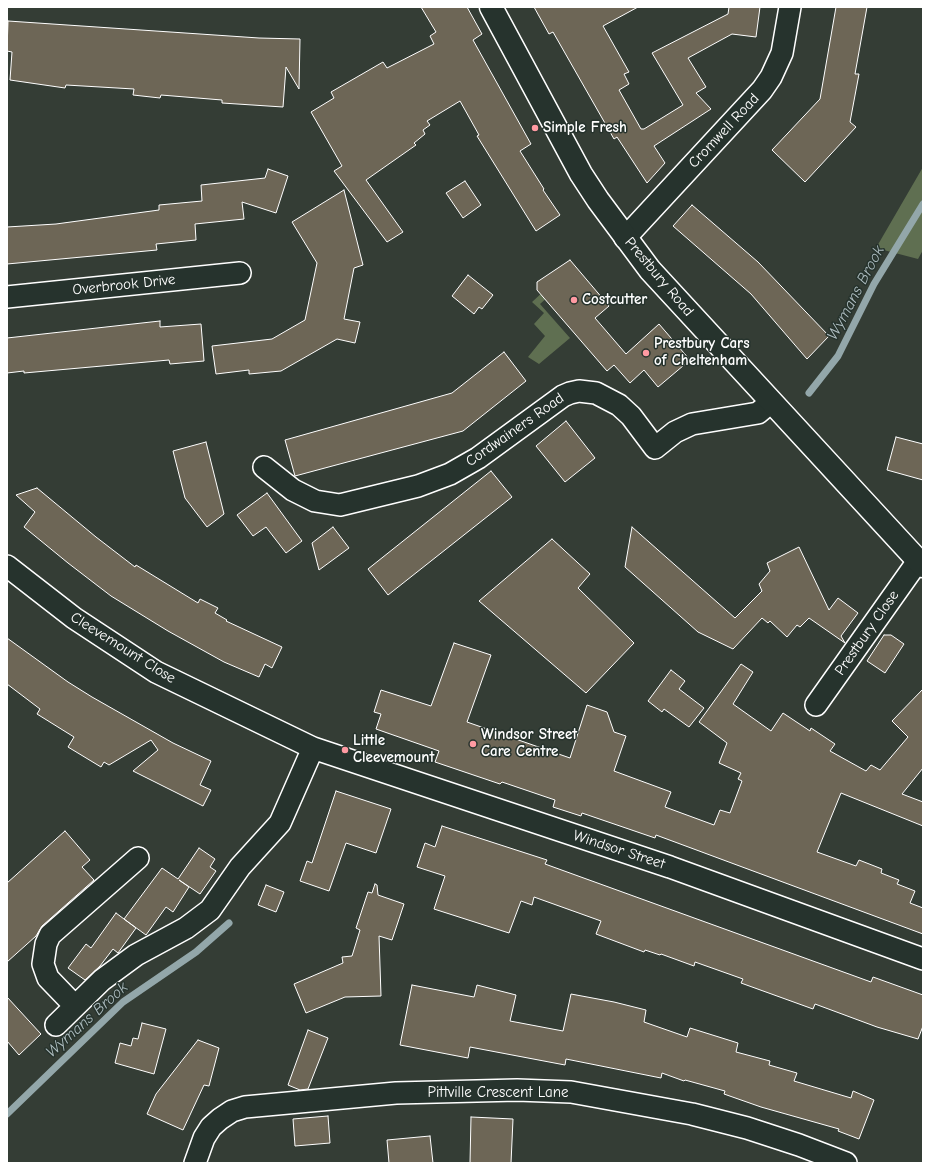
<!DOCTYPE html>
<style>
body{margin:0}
#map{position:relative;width:930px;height:1170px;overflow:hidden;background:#343d35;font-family:"Comic Neue",sans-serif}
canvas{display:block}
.frame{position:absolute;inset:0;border:8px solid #fff;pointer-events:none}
</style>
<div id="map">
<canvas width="930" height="1170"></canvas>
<div class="frame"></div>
</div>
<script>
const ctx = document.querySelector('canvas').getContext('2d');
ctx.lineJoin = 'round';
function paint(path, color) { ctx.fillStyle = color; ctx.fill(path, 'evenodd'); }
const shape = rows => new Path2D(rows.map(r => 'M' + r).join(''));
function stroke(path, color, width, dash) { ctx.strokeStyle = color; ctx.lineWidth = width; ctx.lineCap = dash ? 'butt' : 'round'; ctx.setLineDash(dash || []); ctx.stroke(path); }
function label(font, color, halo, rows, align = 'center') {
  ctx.font = font + ' "Comic Neue",sans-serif'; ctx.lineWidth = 3; ctx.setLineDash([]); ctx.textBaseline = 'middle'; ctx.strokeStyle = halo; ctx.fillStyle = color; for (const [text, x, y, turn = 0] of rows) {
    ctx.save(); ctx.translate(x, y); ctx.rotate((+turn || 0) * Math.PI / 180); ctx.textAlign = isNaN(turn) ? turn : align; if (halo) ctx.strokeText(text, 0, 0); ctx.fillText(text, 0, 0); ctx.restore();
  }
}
paint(shape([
 [923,167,923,250,918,259,876,248],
 [545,290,549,296,540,304,570,338,539,364,528,357,545,336,534,324,544,313,532,302]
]), '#5f6f51');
stroke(shape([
 [809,393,838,356,874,284,923,204],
 [7,1114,123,1002,196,952,229,923]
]), '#93a7aa', 7);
const building = shape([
 [421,7,467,7,482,34,473,40,531,144,520,151,544,189,543,190,560,215,536,231,477,136,479,135,460,101,427,121,430,125,423,130,425,134,414,143,416,145,366,180,403,232,387,242,334,171,342,166,311,112,334,98,331,92,383,62,387,68,434,44,430,36,436,32,421,7],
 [534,7,638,7,603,26,629,72,624,74,629,84,619,90,641,129,644,129,683,105,652,53,728,14,729,7,760,7,756,37,732,34,688,58,706,87,696,93,711,109,654,146,665,163,647,183,617,137,614,139,553,32,549,34,534,7],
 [836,7,867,7,855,74,859,74,850,122,856,127,805,182,772,150,820,99,836,7],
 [8,21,259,38,300,39,299,89,286,67,283,107,222,103,222,100,161,95,160,98,133,95,134,89,66,85,65,88,10,80,12,52,7,51,8,21],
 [268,169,288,176,276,213,242,202,244,219,195,224,196,240,156,244,157,250,7,264,7,227,56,224,159,210,159,205,202,201,201,185,265,178,268,169],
 [465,181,481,205,463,218,446,193,465,181],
 [344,190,363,265,354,268,344,319,360,322,355,343,337,339,281,371,249,374,249,370,216,374,212,346,272,339,305,320,317,263,292,222,344,190],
 [692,205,758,262,829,336,807,359,751,294,673,226,692,205],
 [570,260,609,306,595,318,626,354,659,324,690,360,658,387,644,370,630,383,614,365,607,371,537,290,537,282,570,260],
 [468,275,493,295,482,309,479,307,474,314,452,296,468,275],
 [160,321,160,327,201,324,204,361,170,364,169,360,24,373,24,371,7,373,7,338,160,321],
 [504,352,526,381,463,431,295,476,285,440,452,393,504,352],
 [566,421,595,458,565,482,536,446,566,421],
 [896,437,923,444,923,480,887,470,896,437],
 [206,442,224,514,207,527,185,498,173,451,206,442],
 [491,471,512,497,388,595,368,569,491,471],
 [37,488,96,537,135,567,136,565,198,603,200,599,218,608,215,613,227,620,226,621,282,647,272,668,265,664,259,677,224,662,168,631,111,596,68,563,24,527,35,512,16,495,37,488],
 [267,493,302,541,286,553,266,527,253,536,237,515,267,493],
 [333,527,349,548,319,570,312,543,333,527],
 [632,527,735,618,762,591,759,584,770,571,767,563,799,547,829,610,838,598,858,613,841,636,845,643,809,618,800,627,797,625,787,637,770,621,768,623,762,618,733,649,698,632,625,567,632,527],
 [552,539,590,574,578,588,634,643,586,693,479,601,552,539],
 [884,635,891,635,904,644,885,673,867,661,884,635],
 [7,638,68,682,92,697,173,743,211,761,200,785,211,790,203,806,133,771,158,750,151,740,109,765,104,762,101,767,68,747,74,737,37,714,40,709,7,684,7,638],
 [454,643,491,655,467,722,570,758,587,705,607,712,614,732,626,736,614,771,671,792,665,807,714,825,720,810,730,813,742,781,738,779,741,773,719,763,727,743,699,722,741,664,753,672,733,704,771,731,783,713,810,731,811,728,835,744,830,751,866,771,871,765,880,770,908,737,892,721,923,689,923,768,902,794,923,802,923,826,841,793,817,852,856,866,859,860,882,869,881,873,899,880,897,884,915,891,910,903,923,908,923,934,656,835,655,838,582,813,581,816,553,807,555,800,502,782,500,784,435,762,439,751,376,729,381,714,374,712,381,690,431,706,454,643],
 [671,670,685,681,679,689,704,708,689,727,664,709,662,712,648,701,671,670],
 [336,791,391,809,376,853,346,843,329,891,300,881,307,861,312,863,336,791],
 [442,826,547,860,545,864,871,982,873,977,923,995,923,1026,918,1039,877,1027,815,1004,813,1009,741,983,743,979,695,962,694,966,661,954,660,955,645,950,644,952,596,934,601,921,534,897,532,905,521,901,509,933,434,909,445,876,417,867,425,843,435,847,442,826],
 [65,831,90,860,82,867,94,880,42,926,36,936,7,962,7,883,65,831],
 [199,848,215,859,210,867,216,871,200,894,179,880,189,887,173,912,166,907,146,935,124,919,162,868,178,879,199,848],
 [375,884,377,885,378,895,404,904,392,940,379,936,381,996,345,997,306,1013,294,984,343,963,342,957,352,956,360,930,356,928,368,892,372,893,375,884],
 [266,885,284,892,276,912,258,905,266,885],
 [116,913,136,928,118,953,113,949,100,966,85,980,68,968,86,944,91,948,116,913],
 [412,985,474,997,477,985,516,995,510,1021,563,1031,571,994,614,1002,646,1010,644,1022,687,1037,690,1028,738,1043,736,1052,770,1061,769,1065,797,1073,794,1081,851,1098,853,1091,874,1100,859,1139,838,1131,839,1129,761,1107,724,1094,725,1091,685,1080,684,1081,662,1073,661,1078,566,1059,565,1065,470,1047,468,1058,400,1045,412,985],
 [7,997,41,1034,19,1055,7,1041,7,997],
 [142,1023,166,1029,154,1074,115,1063,120,1043,131,1046,133,1038,138,1039,142,1023],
 [308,1030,328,1038,308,1089,300,1090,288,1085,308,1030],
 [198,1040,219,1048,209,1086,204,1085,183,1130,147,1114,156,1094,198,1040],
 [328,1116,330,1143,295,1146,293,1119,328,1116],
 [471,1117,513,1119,511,1163,470,1163,471,1117],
 [430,1136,433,1163,389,1163,387,1140,430,1136]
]);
paint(building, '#6d6656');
stroke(building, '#fff', 1);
const minor = shape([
 [625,238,762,90,771,77,782,53,790,7],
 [7,297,240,273],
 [264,467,293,490,315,501,340,505,418,486,450,474,478,458,563,396,570,393,579,391,596,393,619,405,631,416,655,448,675,432,692,424,758,413,771,402],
 [7,566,74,618,156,672,313,748,670,867,923,959],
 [816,705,918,561],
 [75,1006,48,978,43,964,46,944,50,935,138,858],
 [56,1025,102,980,136,955,186,928,210,910,240,867,280,823,313,748],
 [195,1163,204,1138,211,1127,220,1119,232,1111,245,1107,396,1093,517,1090,571,1092,692,1114,747,1128,799,1145,846,1163]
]);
const secondary = shape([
 [491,7,581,174,598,200,650,270,923,566]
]);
stroke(minor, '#fff', 24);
stroke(secondary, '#fff', 25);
stroke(minor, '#26332d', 21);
stroke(secondary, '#26332d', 22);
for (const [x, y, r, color] of [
 [535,128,4,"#ff9aa2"],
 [574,300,4,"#ff9aa2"],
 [646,353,4,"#ff9aa2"],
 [473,744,4,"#ff9aa2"],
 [345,750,4,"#ff9aa2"]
]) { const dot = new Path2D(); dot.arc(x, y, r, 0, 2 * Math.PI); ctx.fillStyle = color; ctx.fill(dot); stroke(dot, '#26332d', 1.5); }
label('bold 15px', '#fff', '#26332d', [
 ["Simple Fresh",543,128],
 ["Costcutter",582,300],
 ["Prestbury Cars",654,344],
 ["of Cheltenham",654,361],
 ["Windsor Street",481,735],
 ["Care Centre",481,752],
 ["Little",353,741],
 ["Cleevemount",353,758]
], 'left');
label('15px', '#fff', '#26332d', [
 ["Cromwell Road",724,131,-47],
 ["Prestbury Road",659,277,50],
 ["Overbrook Drive",124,285,-6],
 ["Cordwainers Road",515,430,-35],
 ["Prestbury Close",867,633,-55],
 ["Cleevemount Close",123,648,32],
 ["Windsor Street",619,850,18],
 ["Pittville Crescent Lane",498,1093]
]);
label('italic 16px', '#aebdc0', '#26332d', [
 ["Wymans Brook",856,293,-62],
 ["Wymans Brook",87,1020,-42]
]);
</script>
